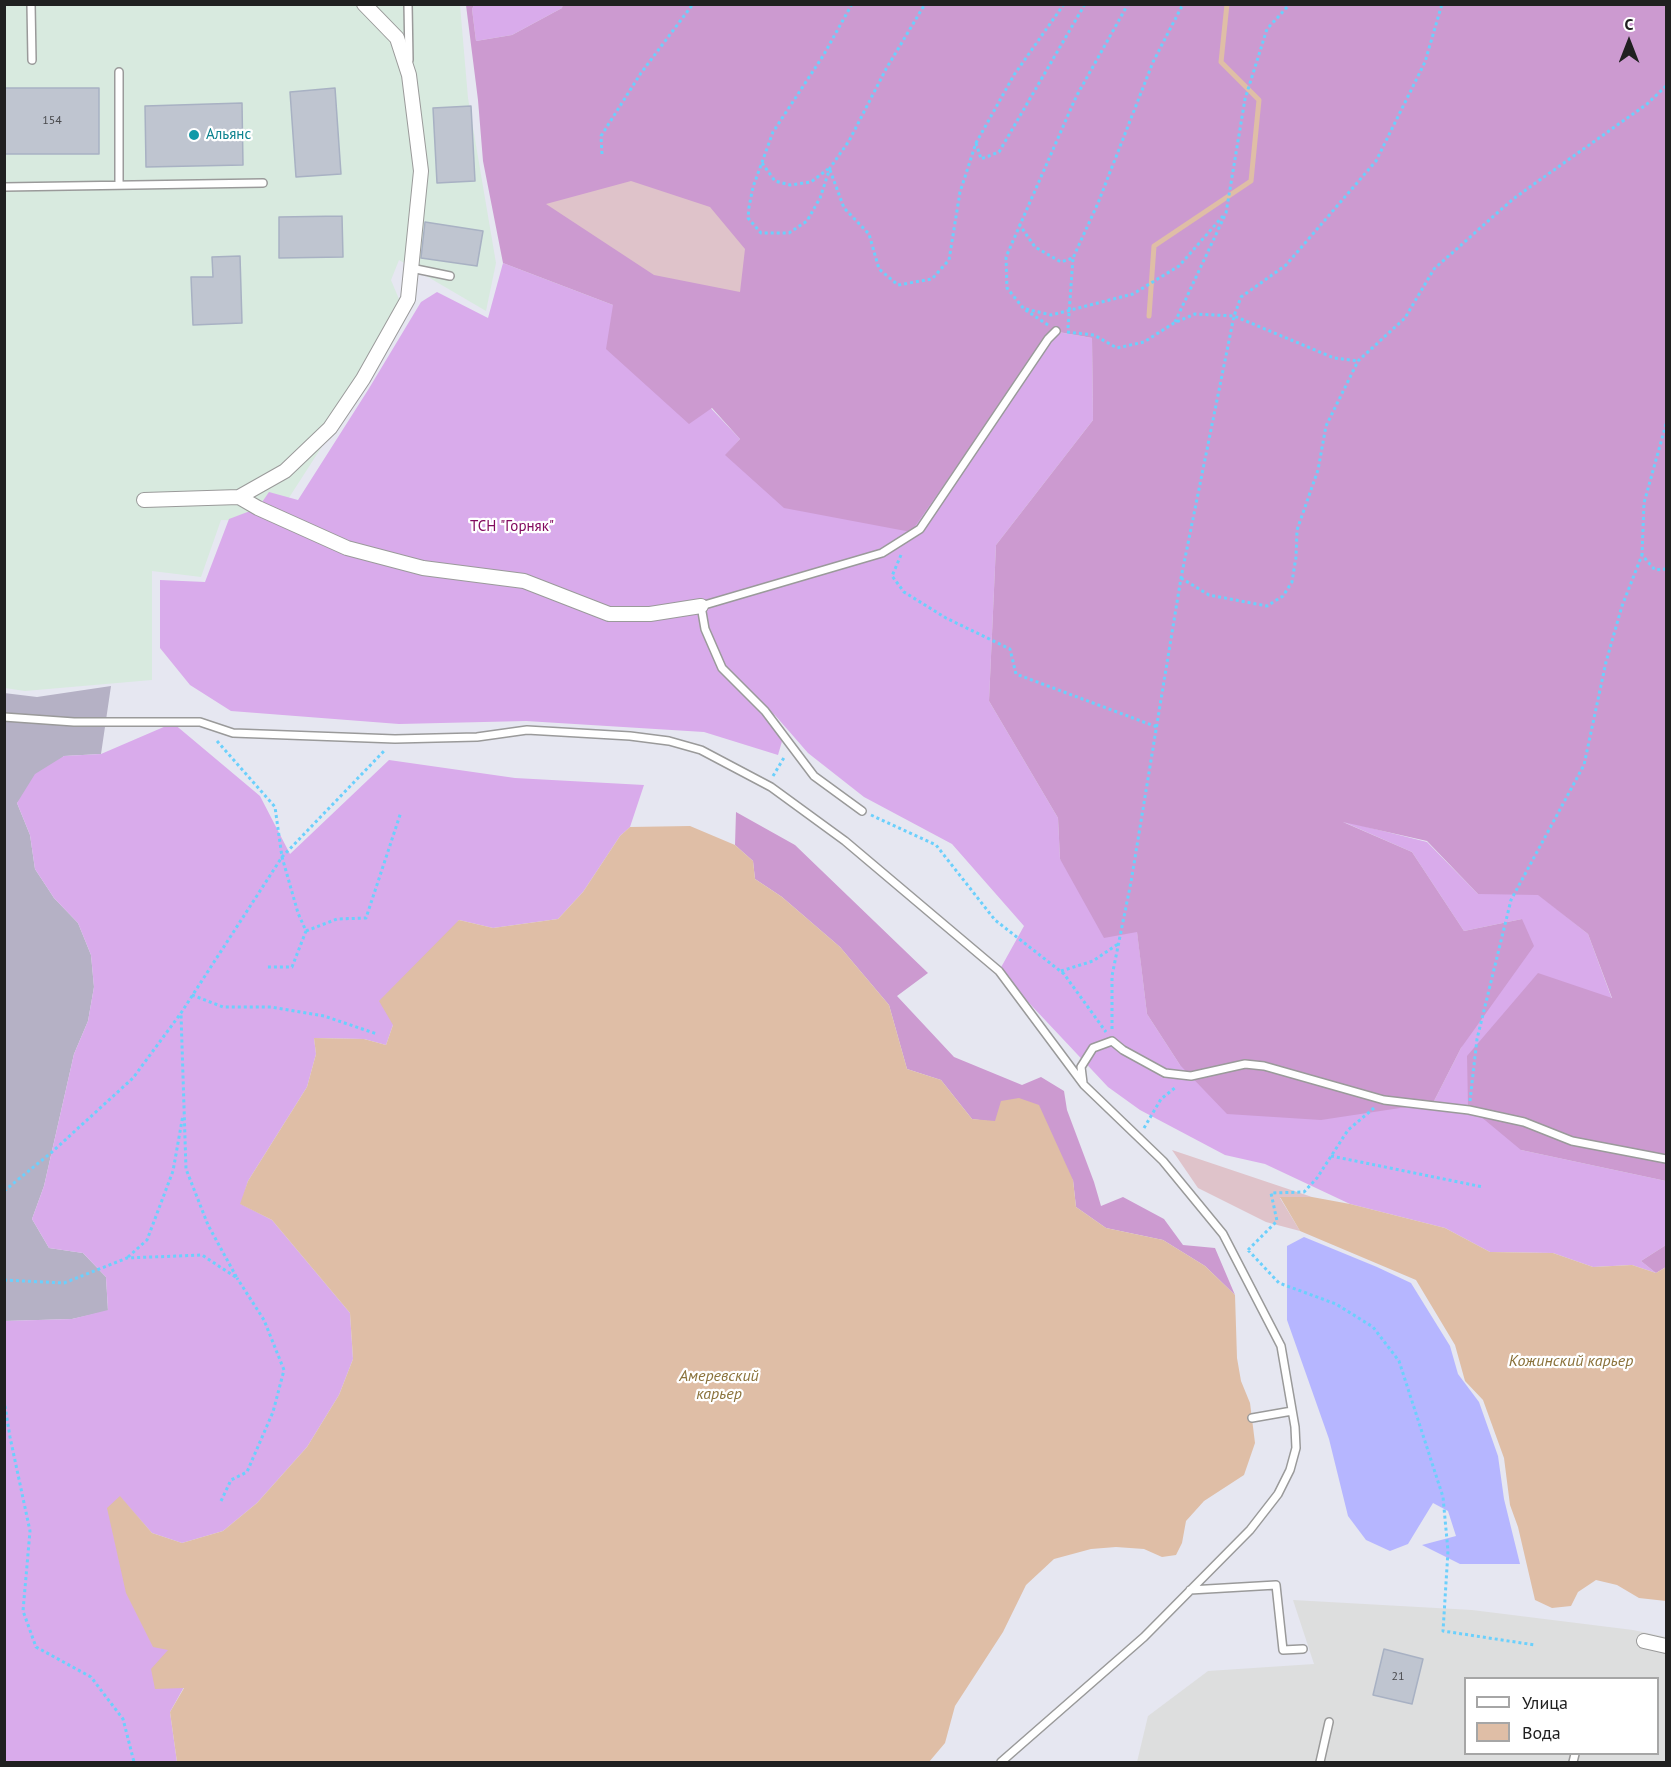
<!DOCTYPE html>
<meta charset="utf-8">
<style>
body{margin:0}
#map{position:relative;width:1671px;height:1767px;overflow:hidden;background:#e6e7f1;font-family:"PT Sans",sans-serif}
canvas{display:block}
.frame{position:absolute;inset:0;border:6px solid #202020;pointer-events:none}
.legend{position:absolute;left:1464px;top:1677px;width:195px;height:78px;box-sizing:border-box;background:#fff;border:2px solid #a6a6a6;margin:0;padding:8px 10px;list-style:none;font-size:18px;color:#202020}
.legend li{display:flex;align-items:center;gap:12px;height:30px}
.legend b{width:30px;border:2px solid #a6a6a6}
.north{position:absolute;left:1599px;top:12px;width:60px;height:60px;-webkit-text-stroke:4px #fff;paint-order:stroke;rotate:0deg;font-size:16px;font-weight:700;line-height:24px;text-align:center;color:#202020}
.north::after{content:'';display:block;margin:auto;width:21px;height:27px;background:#202020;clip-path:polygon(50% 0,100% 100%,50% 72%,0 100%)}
</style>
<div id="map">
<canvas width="1671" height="1767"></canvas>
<div class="frame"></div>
<ul class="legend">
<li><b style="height:8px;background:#fff"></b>Улица</li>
<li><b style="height:16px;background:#dfbea6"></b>Вода</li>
</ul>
<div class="north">С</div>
</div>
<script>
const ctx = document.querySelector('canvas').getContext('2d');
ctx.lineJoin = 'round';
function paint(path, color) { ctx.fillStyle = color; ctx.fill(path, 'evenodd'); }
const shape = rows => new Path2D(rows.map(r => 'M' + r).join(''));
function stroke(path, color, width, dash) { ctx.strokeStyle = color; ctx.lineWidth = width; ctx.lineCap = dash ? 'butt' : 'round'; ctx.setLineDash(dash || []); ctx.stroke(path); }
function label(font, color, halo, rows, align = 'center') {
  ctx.font = font + ' "PT Sans",sans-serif'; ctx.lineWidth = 4.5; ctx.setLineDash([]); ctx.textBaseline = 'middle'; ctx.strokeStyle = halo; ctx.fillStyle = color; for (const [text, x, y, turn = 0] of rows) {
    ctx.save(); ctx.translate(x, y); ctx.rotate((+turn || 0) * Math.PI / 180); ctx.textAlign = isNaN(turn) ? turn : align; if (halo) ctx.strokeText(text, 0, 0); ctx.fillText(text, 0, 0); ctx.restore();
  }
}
paint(shape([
 [1293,1600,1472,1610,1633,1630,1666,1637,1666,1762,1137,1762,1148,1716,1208,1671,1314,1664],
 [1466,1678,1658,1678,1658,1754,1466,1754]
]), '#dddede');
paint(shape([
 [5,5,460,5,468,98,496,263,486,311,399,260,391,280,406,316,274,521,221,520,201,577,152,571,152,680,25,691,5,688]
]), '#d8eadf');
paint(shape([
 [111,686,101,754,64,756,17,803,30,835,35,869,54,898,78,923,91,955,94,987,88,1021,74,1054,44,1186,32,1219,49,1248,83,1253,106,1277,108,1311,72,1319,5,1321,4,693,37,697]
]), '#b5b1c5');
paint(shape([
 [474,5,563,5,562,8,512,35,476,41,472,9],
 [503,263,613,305,740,439,726,455,1046,338,1053,331,1092,338,1093,420,996,545,989,701,1058,818,1060,859,1137,931,1147,1014,1180,1065,1433,1103,1461,1048,1522,919,1464,931,1412,852,1339,820,1427,842,1478,894,1538,894,1588,934,1612,999,1521,1150,1666,1181,1666,1245,1641,1261,1656,1273,1632,1265,1593,1267,1553,1253,1490,1252,1445,1228,1350,1204,1265,1164,1225,1155,1140,1110,1108,1087,999,971,1024,926,952,844,864,797,808,753,774,714,783,738,778,755,704,732,526,721,399,724,231,711,190,685,160,648,160,580,205,582,229,519,258,508,269,492,298,500,368,390,421,302,437,292,488,318],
 [173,723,260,796,290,854,389,760,515,778,644,785,630,827,620,836,583,892,558,919,493,928,459,920,393,1025,386,1045,364,1039,314,1038,316,1054,307,1087,248,1181,241,1204,272,1220,350,1313,353,1359,339,1395,307,1447,257,1503,223,1531,182,1543,152,1533,120,1497,108,1509,116,1545,169,1650,155,1688,184,1687,170,1712,177,1762,5,1762,4,1321,72,1319,108,1310,106,1277,83,1253,49,1248,32,1219,44,1186,74,1054,88,1021,94,987,91,955,78,923,54,898,35,869,30,835,17,803,35,774,64,756,101,754]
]), '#d9abeb');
paint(shape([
 [563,4,1666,5,1666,1181,1521,1150,1468,1106,1467,1056,1538,973,1612,998,1588,934,1538,895,1478,894,1427,841,1343,822,1412,852,1464,931,1522,919,1534,946,1461,1048,1433,1103,1321,1120,1227,1114,1180,1065,1147,1014,1137,932,1104,938,1060,859,1058,818,989,701,996,545,1093,420,1092,338,1053,331,1046,338,911,532,784,508,725,455,740,439,712,408,689,424,606,349,613,305,503,263,483,161,478,100,466,5,474,5,472,9,476,41,512,35,562,8],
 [736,812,795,845,928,973,897,996,954,1057,1022,1085,1041,1077,1064,1091,1067,1110,1094,1182,1101,1206,1123,1197,1164,1219,1183,1245,1215,1248,1235,1295,1205,1266,1163,1240,1106,1228,1076,1207,1073,1180,995,1122,972,1119,941,1080,907,1069,889,1005,840,947,782,897,755,879,753,861,735,845],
 [1666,1245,1666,1267,1656,1273,1641,1261]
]), '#cc9ad0');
paint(shape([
 [631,181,710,207,745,249,740,292,654,275,546,204],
 [1172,1150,1312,1197,1280,1198,1300,1231,1266,1222,1198,1188]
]), '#dfc3ca');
paint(shape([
 [1304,1237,1377,1267,1411,1283,1450,1346,1458,1374,1479,1402,1498,1456,1504,1499,1520,1564,1460,1564,1422,1545,1456,1536,1448,1511,1433,1503,1408,1544,1390,1551,1366,1540,1348,1516,1329,1439,1287,1320,1287,1246]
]), '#b6b6ff');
paint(shape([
 [690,826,735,845,753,861,755,879,782,897,840,947,889,1005,907,1069,941,1080,972,1119,995,1121,1001,1101,1019,1098,1039,1105,1073,1180,1076,1207,1106,1228,1163,1240,1205,1266,1235,1295,1237,1358,1241,1381,1250,1403,1255,1443,1244,1475,1204,1501,1186,1521,1182,1543,1176,1555,1162,1557,1144,1549,1116,1547,1091,1549,1054,1559,1026,1585,1003,1632,955,1706,945,1743,929,1762,177,1762,170,1712,184,1688,155,1689,151,1669,168,1650,153,1647,126,1593,107,1508,120,1496,152,1533,182,1543,223,1531,257,1503,307,1447,339,1395,353,1359,350,1313,272,1220,240,1204,248,1181,307,1087,316,1054,314,1038,364,1039,386,1045,393,1025,379,1001,459,920,493,928,558,919,583,892,620,836,630,827],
 [1280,1197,1312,1197,1350,1204,1445,1228,1490,1252,1553,1253,1593,1267,1632,1265,1656,1273,1666,1267,1666,1601,1639,1598,1617,1585,1596,1580,1578,1592,1571,1606,1552,1608,1535,1600,1518,1527,1510,1505,1504,1458,1483,1400,1465,1381,1455,1345,1416,1280,1300,1231]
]), '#dfbea6');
stroke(shape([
 [1149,316,1154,246,1251,181,1259,100,1221,62,1227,4]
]), '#dfbea6', 5);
const building = shape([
 [4,88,99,88,99,154,4,154,4,88],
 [335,88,341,174,296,177,290,92,335,88],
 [242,103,243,165,146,167,145,106,242,103],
 [471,106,475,181,437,183,433,108,471,106],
 [342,216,343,257,279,258,279,217,342,216],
 [425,222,483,231,477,266,421,258,425,222],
 [240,256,242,323,193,325,191,277,213,277,212,257,240,256],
 [1384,1649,1423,1659,1412,1704,1373,1695,1384,1649]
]);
paint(building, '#bfc5d0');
stroke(building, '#a8b1c3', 1.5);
const service = shape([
 [31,4,32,60],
 [408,4,409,60],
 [119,72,119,185],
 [4,187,263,183],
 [411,268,450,276],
 [4,717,74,722,200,722,233,733,395,739,477,737,527,730,630,736,669,741,701,750,771,787,845,841,999,971,1084,1085,1163,1161,1223,1234,1281,1346,1295,1427,1296,1448,1290,1470,1278,1494,1250,1530,1144,1637,1001,1762],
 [862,811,814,776,765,711,722,668,705,629,701,606,882,553,920,529,1048,339,1056,331],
 [1083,1083,1081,1067,1093,1048,1112,1041,1123,1050,1165,1073,1191,1076,1245,1064,1264,1066,1384,1100,1469,1110,1524,1122,1572,1141,1666,1159],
 [1252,1418,1292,1411],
 [1190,1590,1276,1585,1283,1650,1303,1649],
 [1320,1762,1329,1722],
 [1573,1762,1575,1754]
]);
const minor = shape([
 [239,497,258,508,347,548,423,568,524,581,609,614,650,614,701,606],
 [144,500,239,497,285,471,330,428,363,379,408,299,421,171,409,75,397,38,364,4],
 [1644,1641,1666,1646]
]);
stroke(service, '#9a9a9a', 10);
stroke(minor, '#9a9a9a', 16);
stroke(shape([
 [852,4,823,56,773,132,753,187,749,207,748,218,761,233,789,233,807,221,820,198,830,168,849,141,886,69,925,4],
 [976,143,981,159,999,152,1085,4],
 [602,154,601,136,641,73,693,4],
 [762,163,775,181,790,185,811,182,828,169],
 [830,170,844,208,869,234,879,269,898,285,932,279,949,260,960,192,976,143,1014,75,1064,4],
 [1019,224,1035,247,1061,262,1073,258,1098,203,1153,62,1183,4],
 [1026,309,1051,315,1133,294,1179,266,1223,216],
 [1175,322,1226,213,1245,99,1267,29,1290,4],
 [1048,325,1024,309,1007,288,1006,257,1076,97,1128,4],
 [1068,328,1073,258],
 [1067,332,1094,335,1117,348,1144,342,1174,323,1195,314,1234,316,1334,358,1358,361],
 [1666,424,1644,503,1642,555,1655,570,1666,569],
 [901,555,892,576,904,592,946,618,1010,649,1016,674,1157,727],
 [1181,578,1209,595,1267,606,1283,596,1292,582,1296,557,1297,530,1318,470,1326,426,1358,361,1405,318,1434,269,1513,199,1647,104,1666,86],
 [217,741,275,807,282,857,298,913,306,931,292,967,267,967],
 [773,776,785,756],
 [871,815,936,845,995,920,1064,974,1106,1032],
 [306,931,337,919,366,918,401,812],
 [1061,971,1093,961,1118,944],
 [192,995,223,1007,271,1007,324,1016,377,1034],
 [1112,1029,1112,976,1131,882,1181,578,1234,316,1241,297,1286,265,1376,161,1425,62,1442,4],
 [1470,1101,1477,1039,1511,900,1584,765,1606,662,1622,606,1642,555],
 [1144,1128,1161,1099,1176,1087],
 [1331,1156,1483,1187],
 [4,1191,52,1152,133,1078,181,1013,282,857,384,751],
 [1248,1250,1279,1283,1336,1304,1373,1327,1399,1361,1443,1497,1448,1551,1443,1631,1535,1645],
 [1248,1250,1277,1221,1271,1193,1304,1192,1317,1178,1348,1130,1374,1108],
 [128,1257,147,1240,173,1171,183,1115],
 [4,1280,64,1283,127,1258,202,1255,237,1278,208,1225,186,1169,181,1014],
 [4,1400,10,1437,30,1531,23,1611,36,1647,91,1677,123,1719,134,1762],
 [221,1501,231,1480,247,1472,273,1412,284,1370,264,1320,237,1278]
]), '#6bd0fc', 3, [3, 3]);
stroke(service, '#fff', 7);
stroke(minor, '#fff', 14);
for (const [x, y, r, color] of [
 [194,135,6,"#0f9aa8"]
]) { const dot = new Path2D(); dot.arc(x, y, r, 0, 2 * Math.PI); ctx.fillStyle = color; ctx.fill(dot); stroke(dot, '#fff', 2); }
label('12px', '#48494c', null, [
 ["154",52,121],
 ["21",1398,1677]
]);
label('15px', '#0d838f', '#fff', [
 ["Альянс",206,135]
], 'left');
label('15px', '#820a5f', '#fff', [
 ["ТСН \"Горняк\"",512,527]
]);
label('italic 16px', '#8a723b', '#fff', [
 ["Кожинский карьер",1571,1361],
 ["Амеревский",719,1376],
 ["карьер",719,1394]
]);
</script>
